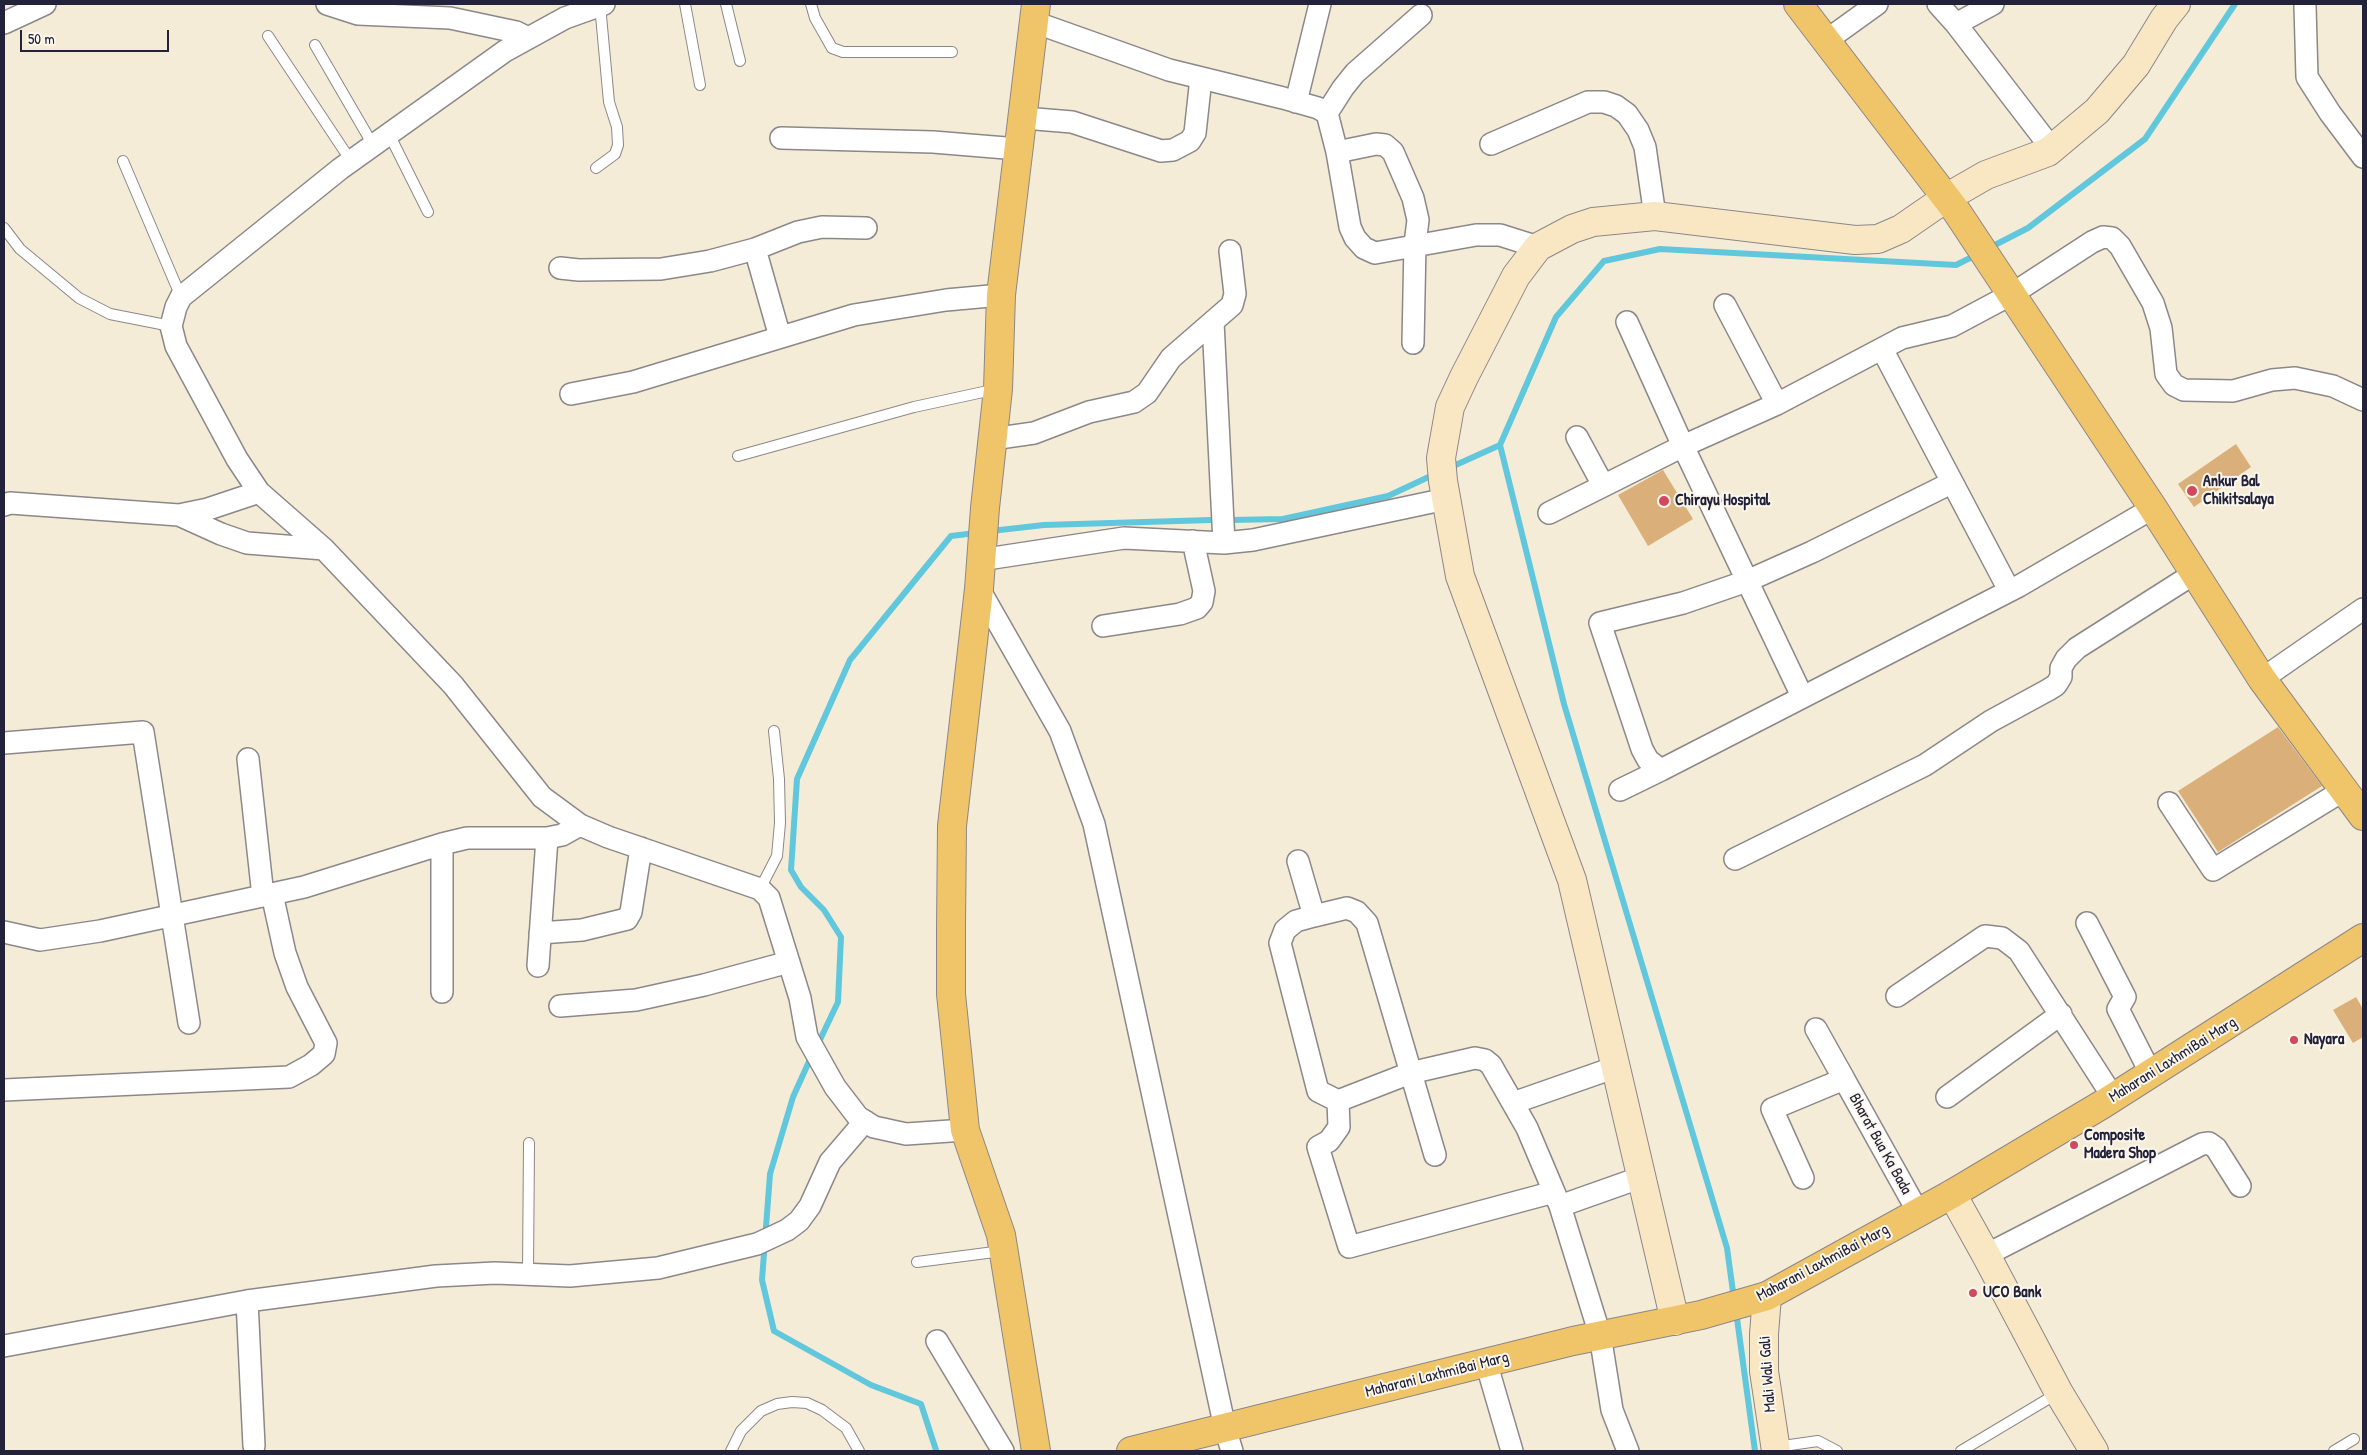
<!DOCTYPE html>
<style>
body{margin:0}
#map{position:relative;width:2367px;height:1455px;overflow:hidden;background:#f5ecd7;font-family:"Patrick Hand",sans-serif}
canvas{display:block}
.frame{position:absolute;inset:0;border:5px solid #22223b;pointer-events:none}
.scale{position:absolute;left:20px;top:30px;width:149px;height:22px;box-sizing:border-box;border:2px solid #22223b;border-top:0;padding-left:6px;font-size:15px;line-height:18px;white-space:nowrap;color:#22223b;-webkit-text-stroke:4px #fbf7ec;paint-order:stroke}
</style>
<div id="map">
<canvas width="2367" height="1455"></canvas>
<div class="frame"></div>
<div class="scale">50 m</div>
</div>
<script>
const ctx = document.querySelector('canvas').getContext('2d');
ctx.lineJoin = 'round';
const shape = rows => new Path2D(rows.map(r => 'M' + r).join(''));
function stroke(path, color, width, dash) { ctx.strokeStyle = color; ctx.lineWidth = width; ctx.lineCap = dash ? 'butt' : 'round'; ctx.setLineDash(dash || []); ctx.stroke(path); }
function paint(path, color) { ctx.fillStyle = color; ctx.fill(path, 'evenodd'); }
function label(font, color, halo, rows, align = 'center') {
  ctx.font = font + ' "Patrick Hand",sans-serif'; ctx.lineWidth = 4; ctx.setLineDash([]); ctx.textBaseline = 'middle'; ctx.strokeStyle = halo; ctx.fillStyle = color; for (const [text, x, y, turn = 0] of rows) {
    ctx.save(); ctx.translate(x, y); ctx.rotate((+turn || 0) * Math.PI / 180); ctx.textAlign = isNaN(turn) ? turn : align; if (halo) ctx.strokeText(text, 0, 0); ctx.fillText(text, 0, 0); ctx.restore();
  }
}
stroke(shape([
 [1989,248,2028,228,2145,139,2235,4],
 [1449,468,1500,445],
 [1231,520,1283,519,1388,496,1435,474],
 [991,531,1044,525,1211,520],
 [817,1046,838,1002,841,937,824,910,801,887,791,870,797,779,850,660,951,536,976,533],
 [812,1055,793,1097,770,1174,762,1280,774,1331,871,1385,921,1404,936,1450],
 [1734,1299,1727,1248,1564,704,1500,445,1556,317,1604,261,1660,249,1956,265,1978,254],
 [1736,1311,1755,1451]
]), '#60c7dc', 6);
paint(shape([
 [2236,444,2251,467,2194,507,2178,484],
 [1663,470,1693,519,1648,546,1618,495],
 [2278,727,2322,786,2218,852,2178,791],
 [2356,997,2363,1009,2363,1037,2353,1043,2333,1010]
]), '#dbaf7a');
const lane = shape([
 [685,4,700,85],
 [726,4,740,61],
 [811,4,815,18,832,48,843,52,952,52],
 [268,36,351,161],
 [315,45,373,145],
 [389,134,428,212],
 [123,161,181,297],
 [596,168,615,154,618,145,617,127,609,102,600,5],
 [4,228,20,249,79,298,110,314,171,326],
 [738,456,914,407,997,389],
 [760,889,777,856,780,823,779,779,774,731],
 [917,1262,1002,1251],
 [528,1273,529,1143],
 [1776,1447,1818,1441,1837,1451],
 [731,1451,741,1431,761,1411,777,1404,792,1402,807,1403,822,1410,846,1428,859,1451],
 [1961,1451,2058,1393],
 [2334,1451,2354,1439]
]);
const street = shape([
 [327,4,358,14,450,18,516,32,528,38],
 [604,4,565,18,505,51,340,169,181,297,176,307,171,326,176,346,237,459,259,492,324,549,453,685,542,797,580,825,608,837,760,889,769,898,800,998,807,1037,835,1087,858,1117,874,1127,906,1134,965,1130],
 [1938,4,1956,24,1993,4],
 [2305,6,2307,77,2330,113,2363,157],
 [1034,22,1169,70,1283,98,1318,108,1327,113,1337,152,1350,227,1355,238,1364,248,1375,253,1476,235,1500,235,1538,247],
 [4,23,45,4],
 [1956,24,2052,149],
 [1827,40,1877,4],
 [1296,102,1320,4],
 [1327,113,1343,88,1355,73,1421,15],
 [1024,118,1072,122,1161,151,1173,150,1190,141,1195,133,1201,78],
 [781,138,933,142,1018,149],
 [1491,144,1588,102,1604,102,1616,106,1627,114,1638,130,1645,147,1655,216],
 [1337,152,1376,144,1385,145,1393,152,1413,198,1418,220,1415,244,1413,343],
 [755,249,798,232,822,227,866,228],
 [560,268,579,270,661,269,710,261,755,249,780,337],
 [1725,305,1777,404],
 [1213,322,1224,543],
 [1627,322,1683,446,1777,404,1902,338,1952,326,2012,294,2092,242,2103,237,2112,238,2120,246,2153,303,2161,328,2166,374,2174,385,2184,390,2233,391,2272,380,2295,378,2333,386,2363,400],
 [1882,349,2009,590],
 [571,394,633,382,854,315,946,300,1001,295],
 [1577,437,1603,485],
 [992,439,1034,433,1089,412,1134,402,1147,393,1171,358,1232,305,1235,294,1230,251],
 [1951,483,1812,552,1747,581,1683,603,1600,623,1642,749,1648,760,1661,770,2019,586,2153,508],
 [4,505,10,503,179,515,208,509,259,492],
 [1549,513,1683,446,1802,696],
 [179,515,221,534,247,543,324,549],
 [980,560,1124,538,1224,543,1253,540,1446,499],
 [979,589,1060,731,1094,824,1225,1428,1232,1451],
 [1103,626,1180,614,1197,608,1202,602,1204,591,1193,541],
 [2262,679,2363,609],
 [4,743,143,732,189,1023],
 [248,759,263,896],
 [1620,790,1661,770],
 [2169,803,2213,870,2344,790],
 [442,844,442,992],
 [1735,859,1925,765,1991,721,2048,690,2056,685,2061,677,2061,668,2066,659,2077,648,2195,573],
 [1298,861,1314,916,1347,908,1357,912,1367,923,1435,1155],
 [1314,916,1296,921,1285,930,1280,943,1318,1091,1338,1101],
 [2087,923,2125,997,2118,1009,2151,1074],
 [4,932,40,940,100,931,304,887,442,844,467,838,547,838,562,835,580,825],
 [540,933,582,930,627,919,631,912,641,848],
 [538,966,547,838],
 [1897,996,1985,936,2002,938,2019,951,2113,1097],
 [560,1006,636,1000,704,985,789,962],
 [1816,1029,1844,1079],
 [4,1090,289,1077,311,1065,324,1054,326,1043,297,987,285,953,272,894],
 [1947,1097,2061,1014],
 [1513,1103,1616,1067],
 [1803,1178,1772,1109,1844,1079,1918,1212],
 [1554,1192,1349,1247,1318,1147,1329,1141,1339,1127,1338,1101,1410,1073,1475,1058,1485,1060,1491,1065,1527,1128,1560,1206,1600,1335,1612,1410,1628,1451],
 [1560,1206,1642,1177],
 [1986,1255,2202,1144,2209,1143,2216,1148,2240,1186],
 [247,1301,254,1446],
 [937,1341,1003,1451],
 [4,1346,247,1301,436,1276,495,1273,570,1276,658,1268,757,1244,787,1230,799,1221,810,1206,830,1162,865,1121],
 [1486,1362,1512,1451]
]);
const secondary = shape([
 [1952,1194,1986,1255,2059,1393,2094,1451],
 [1767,1296,1764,1334,1764,1371,1776,1451],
 [1675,1321,1572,880,1460,576,1443,481,1441,458,1450,407,1464,377,1516,276,1538,247,1572,229,1593,222,1655,216,1855,240,1878,239,1901,229,1946,198,1986,175,2048,152,2097,111,2136,65,2164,19,2176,4]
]);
const primary = shape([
 [1036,4,1001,295,998,389,985,508,979,589,952,826,951,927,951,994,965,1130,1001,1235,1036,1451],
 [1798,4,1957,212,2153,508,2262,679,2363,816],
 [1131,1451,1573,1341,1701,1315,1767,1296,1952,1194,2103,1104,2363,938]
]);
stroke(lane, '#8c8789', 12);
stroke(street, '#8c8789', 24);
stroke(secondary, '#8c8789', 30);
stroke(primary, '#8c8789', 30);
stroke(lane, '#fff', 10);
stroke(street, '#fff', 21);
stroke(secondary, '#f9e7c3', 28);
stroke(primary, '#f0c469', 28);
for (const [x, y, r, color] of [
 [2192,491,6,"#d1495b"],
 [1664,501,6,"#d1495b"],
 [2294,1040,5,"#d1495b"],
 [2074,1145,5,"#d1495b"],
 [1973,1293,5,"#d1495b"]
]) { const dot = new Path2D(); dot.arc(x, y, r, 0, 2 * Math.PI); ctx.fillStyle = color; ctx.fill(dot); stroke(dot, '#fbf7ec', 2); }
label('bold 16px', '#22223b', '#fbf7ec', [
 ["Ankur Bal",2203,482],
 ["Chikitsalaya",2203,500],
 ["Chirayu Hospital",1675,501],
 ["Nayara",2304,1040],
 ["Composite",2084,1136],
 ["Madera Shop",2084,1154],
 ["UCO Bank",1983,1293]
], 'left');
label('16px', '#22223b', '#fbf7ec', [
 ["Maharani LaxhmiBai Marg",2173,1060,-32],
 ["Bharat Bua Ka Bada",1880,1144,61],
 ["Maharani LaxhmiBai Marg",1823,1263,-28],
 ["Mali Wali Gali",1768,1374,-94],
 ["Maharani LaxhmiBai Marg",1437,1375,-14]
]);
</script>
